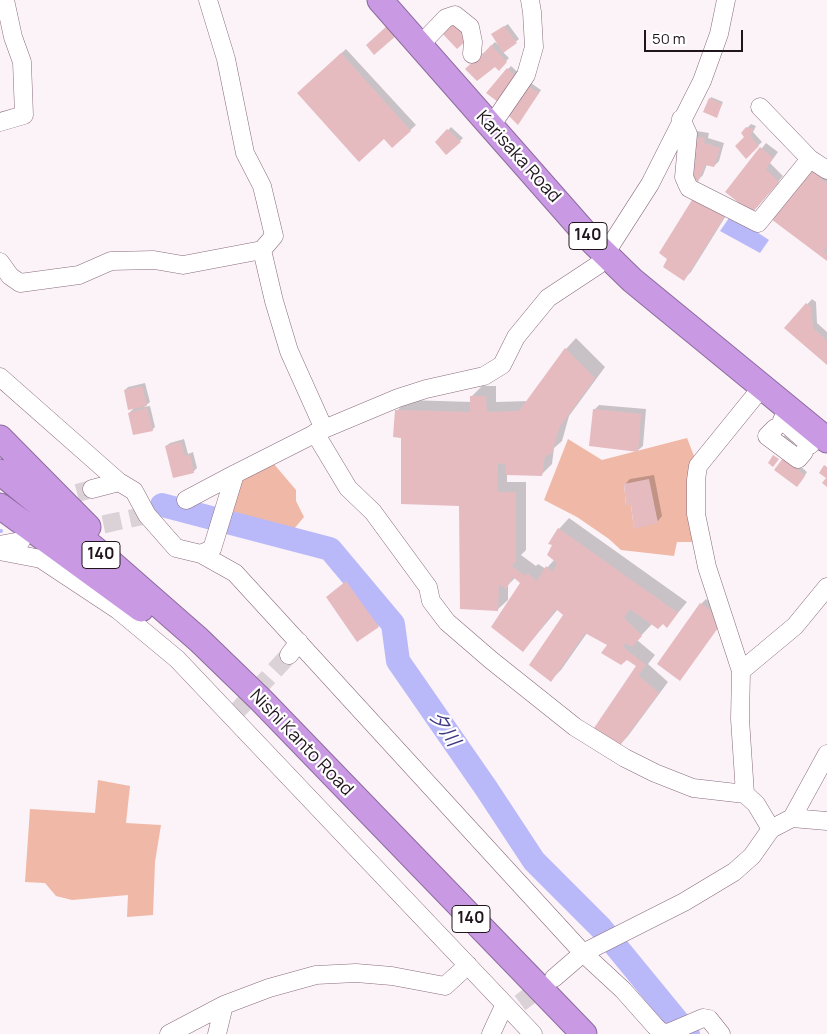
<!DOCTYPE html>
<meta charset="utf-8">
<style>
body{margin:0}
#map{position:relative;width:827px;height:1034px;overflow:hidden;background:#fbf3f8;font-family:Manrope,sans-serif}
canvas{display:block}
.scale{position:absolute;left:644px;top:30px;width:99px;height:22px;box-sizing:border-box;border:2px solid #21151d;border-top:0;padding-left:6px;font-size:15px;line-height:18px;white-space:nowrap;color:#21151d;-webkit-text-stroke:4px #fff;paint-order:stroke}
</style>
<div id="map">
<canvas width="827" height="1034"></canvas>
<div class="scale">50 m</div>
</div>
<script>
const ctx = document.querySelector('canvas').getContext('2d');
ctx.lineJoin = 'round';
function paint(path, color) { ctx.fillStyle = color; ctx.fill(path, 'evenodd'); }
const shape = rows => new Path2D(rows.map(r => 'M' + r).join(''));
function stroke(path, color, width, dash) { ctx.strokeStyle = color; ctx.lineWidth = width; ctx.lineCap = dash ? 'butt' : 'round'; ctx.setLineDash(dash || []); ctx.stroke(path); }
function label(font, color, halo, rows, align = 'center') {
  ctx.font = font + ' Manrope,"Noto Sans JP",sans-serif'; ctx.lineWidth = 4.5; ctx.setLineDash([]); ctx.textBaseline = 'middle'; ctx.strokeStyle = halo; ctx.fillStyle = color; for (const [text, x, y, turn = 0] of rows) {
    ctx.save(); ctx.translate(x, y); ctx.rotate((+turn || 0) * Math.PI / 180); ctx.textAlign = isNaN(turn) ? turn : align; if (halo) ctx.strokeText(text, 0, 0); ctx.fillText(text, 0, 0); ctx.restore();
  }
}
paint(shape([
 [687,438,698,466,702,542,677,542,674,556,621,550,609,539,577,517,544,500,568,439,602,460],
 [631,483,634,529,631,505,626,505,624,484],
 [268,457,296,490,296,501,304,517,293,530,225,509,235,474],
 [98,780,130,786,126,823,161,825,155,862,153,915,127,917,128,895,72,900,56,896,45,883,25,882,30,809,95,813]
]), '#f0b8a6');
paint(shape([
 [731,215,769,240,760,253,720,231]
]), '#b9b9fa');
paint(shape([
 [508,24,519,39,503,52,509,58,499,69,495,65,467,69,495,42,501,47,492,34],
 [346,49,416,125,393,146,384,137,303,88],
 [511,66,523,77,505,101,508,69],
 [528,81,541,90,518,123],
 [711,97,723,102,717,115,705,111],
 [751,124,756,126,753,132,762,142,746,157,746,137,742,133],
 [451,127,463,138,447,154,437,142],
 [697,131,709,133,708,138,724,143,719,161,714,166,707,164,703,175,698,180,692,136],
 [766,143,778,152,770,163,783,176,757,207,727,192],
 [811,170,827,174,827,259,773,218],
 [732,206,691,272,684,279,664,267],
 [812,299,816,302,817,323,827,332,827,364,786,328],
 [576,338,605,367,569,416,562,441,554,448,552,464,542,474,507,474,507,482,526,482,526,550,521,555,536,566,538,564,546,569,554,560,559,529,569,518,687,602,667,626,663,622,652,624,637,640,655,655,648,664,668,682,628,736,618,747,637,666,609,644,587,633,561,670,551,680,565,615,558,609,523,651,522,582,516,577,508,585,508,600,497,610,460,504,402,437,397,411,407,400,472,402,472,396,482,386,496,386,496,402,528,401,566,349],
 [145,383,150,402,144,407,150,406,155,427,152,430,129,413,135,407,125,390,128,387],
 [599,405,646,409,643,446,637,451,594,410],
 [797,421,805,429,787,452,777,444],
 [184,439,188,454,193,452,197,468,193,472,166,446,170,443],
 [800,466,807,472,800,483,776,469],
 [654,475,662,516,657,522,632,503,625,484,630,479],
 [348,581,379,625,378,626,328,597],
 [706,599,720,608,722,621,680,679,701,604]
]), '#0003');
stroke(shape([
 [0,531,1,531]
]), '#b9b9fa', 4);
stroke(shape([
 [162,505,330,549,393,624,398,661,486,788,534,861,601,928,688,1034]
]), '#b9b9fa', 24);
paint(shape([
 [454,20,470,37,457,49,441,32],
 [388,25,397,35,374,55,366,45],
 [504,26,517,43,503,53,491,34],
 [491,45,507,62,499,71,495,67,477,81,465,69,482,53,493,64,484,53],
 [341,53,411,131,392,148,384,139,359,162,297,93],
 [507,68,520,81,502,105,486,93],
 [524,83,539,93,518,125,506,113],
 [709,98,722,104,717,118,703,112],
 [746,127,754,129,750,136,759,146,746,159,735,146,744,137,741,133],
 [447,129,461,142,446,155,435,142],
 [691,136,705,138,704,143,720,148,714,167,705,165,698,182,687,174],
 [760,147,773,158,766,169,779,182,752,213,725,192],
 [811,169,827,184,827,246,824,251,827,254,827,261,771,219],
 [695,195,726,214,684,281,663,267,667,259,659,253],
 [806,303,811,307,813,328,827,341,827,365,784,328],
 [565,348,595,378,559,428,552,453,545,456,542,476,506,475,506,465,498,463,497,492,516,492,516,561,512,566,525,576,527,573,537,581,546,566,553,572,557,563,547,555,552,545,548,544,558,528,678,613,667,628,663,624,658,629,630,609,624,618,642,636,632,647,626,643,623,647,646,665,638,675,659,693,618,748,594,728,636,666,627,660,621,665,601,653,607,645,585,633,551,682,529,665,563,615,556,609,523,652,491,627,520,583,513,577,506,589,499,584,498,611,460,609,459,506,401,504,401,438,393,437,395,410,470,412,470,396,486,396,487,412,519,411],
 [142,386,147,406,128,410,124,390],
 [147,408,153,431,133,435,128,413],
 [593,409,641,414,638,452,589,446],
 [181,442,185,456,190,455,194,473,173,478,165,446],
 [773,455,779,459,773,467,768,463],
 [783,458,800,467,798,470,805,476,797,487,774,470],
 [824,465,827,467,827,487,822,483,826,478,819,473],
 [649,479,658,523,634,529,631,505,626,505,624,484],
 [346,581,379,627,357,642,326,597],
 [700,603,715,613,718,628,680,681,657,664]
]), '#e5bbc0');
stroke(shape([
 [51,500,92,489],
 [77,530,147,515],
 [238,710,289,655],
 [520,1003,548,982]
]), '#dad2d7', 18, [18, 9]);
const minor = shape([
 [208,0,226,59,245,153,262,186,274,236,262,250,274,301,289,351,324,429],
 [420,45,446,18,455,15,470,27,473,42,472,54],
 [760,107,810,159,827,170],
 [681,119,688,134,684,177,689,188,758,223,810,159],
 [0,122,24,115,22,62,13,37,5,0],
 [491,126,526,75,534,47,532,12,530,0],
 [0,262,10,276,20,283,79,275,111,261,154,260,183,265,262,250],
 [0,377,119,482,134,491,147,515,176,548,201,554,235,573,583,953,623,990,655,1026,661,1032,668,1033,703,1018,709,1019,721,1034],
 [790,410,782,420,810,445,819,433],
 [775,428,767,436,798,459,804,452],
 [315,433,348,488,373,512,428,587,431,601,447,622,491,660,575,727,625,758,655,773,693,788,745,794,756,804,771,829],
 [92,489,119,482],
 [186,500,235,474],
 [0,545,21,541],
 [0,551,41,559,118,610,177,659,533,1034],
 [201,554,212,549,235,474,324,429,398,398,426,389,484,376,502,365,516,337,548,298,598,265,650,184,702,81,719,34,726,0],
 [289,655,299,642],
 [741,671,795,626,827,587],
 [745,794,740,719,741,671,707,567,696,514,696,480,698,466,762,387],
 [792,818,827,754],
 [554,978,583,953,684,902,734,872,752,856,771,829,792,818,827,821],
 [169,1034,224,1005,269,988,316,975,356,973,392,976,445,986,468,965],
 [217,1034,224,1005],
 [491,1034,504,1006]
]);
const highway = shape([
 [380,0,592,241,632,280,827,440],
 [0,438,88,527],
 [0,472,102,555,199,640,261,700,584,1034],
 [0,506,141,609]
]);
stroke(minor, '#8a6b7e', 19);
stroke(highway, '#8e6b9e', 27);
stroke(minor, '#fff', 18);
stroke(highway, '#c999e4', 25);
for (const [x, y, w] of [
 [588,236,38],
 [101,555,38],
 [471,919,38]
]) { const box = new Path2D(); box.roundRect(x - w / 2, y - 13.5, w, 27, 4); ctx.fillStyle = '#fff'; ctx.fill(box); stroke(box, '#21151d', 1); }
label('bold 16px', '#21151d', null, [
 ["140",588,236],
 ["140",101,555],
 ["140",471,919]
]);
label('18px', '#21151d', '#fff', [
 ["Karisaka Road",518,157,48],
 ["Nishi Kanto Road",301,743,46]
]);
label('italic 19px', '#423a85', '#fff', [
 ["夕川",444,729,56]
]);
</script>
